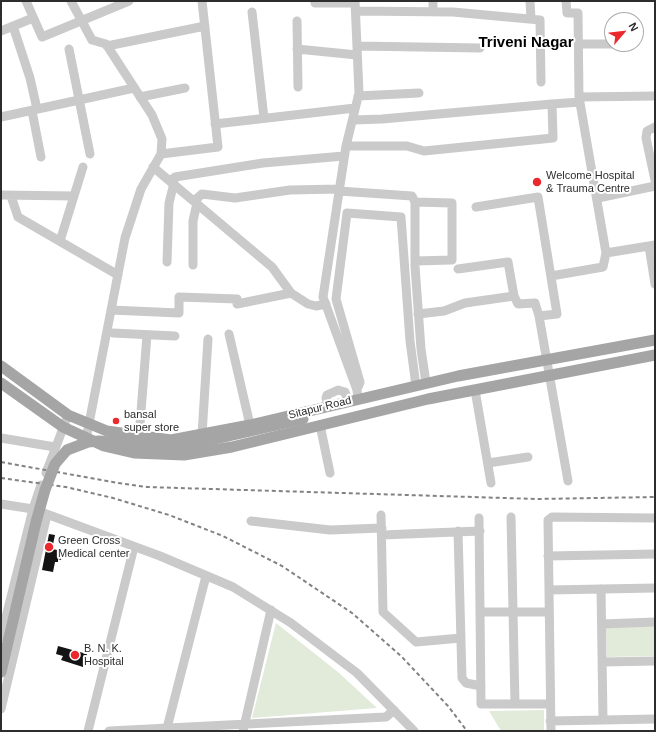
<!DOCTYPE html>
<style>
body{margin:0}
#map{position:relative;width:656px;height:732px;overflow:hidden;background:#fff;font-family:Helvetica,sans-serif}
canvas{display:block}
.frame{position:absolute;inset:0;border:2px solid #2d2d2d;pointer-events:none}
.north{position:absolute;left:604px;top:12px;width:40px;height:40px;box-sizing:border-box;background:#fff;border:1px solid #ababab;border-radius:50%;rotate:62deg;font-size:11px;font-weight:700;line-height:16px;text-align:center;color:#2d2d2d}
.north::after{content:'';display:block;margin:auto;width:14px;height:18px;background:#eb282e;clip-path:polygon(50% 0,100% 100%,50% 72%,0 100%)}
</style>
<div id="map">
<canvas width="656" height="732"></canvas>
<div class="frame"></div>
<div class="north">N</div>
</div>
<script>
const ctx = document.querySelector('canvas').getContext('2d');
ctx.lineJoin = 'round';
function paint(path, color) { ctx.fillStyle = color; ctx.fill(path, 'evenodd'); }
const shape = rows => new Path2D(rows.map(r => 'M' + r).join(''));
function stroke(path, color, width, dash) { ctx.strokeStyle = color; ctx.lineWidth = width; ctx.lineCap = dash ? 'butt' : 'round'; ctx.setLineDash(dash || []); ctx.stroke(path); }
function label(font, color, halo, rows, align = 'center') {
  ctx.font = font + ' Helvetica,sans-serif'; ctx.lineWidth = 4; ctx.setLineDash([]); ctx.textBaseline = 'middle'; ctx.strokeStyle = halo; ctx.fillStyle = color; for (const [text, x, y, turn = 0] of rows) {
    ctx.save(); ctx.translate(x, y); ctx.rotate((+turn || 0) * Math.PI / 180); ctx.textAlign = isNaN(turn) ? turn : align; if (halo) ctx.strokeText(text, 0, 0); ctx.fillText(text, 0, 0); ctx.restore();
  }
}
paint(shape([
 [276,623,338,672,377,708,252,718],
 [655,625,655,656,607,657,606,626],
 [544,710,544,731,501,731,489,711]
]), '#e2ebda');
paint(shape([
 [49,534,55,535,52,549,63,551,61,560,58,559,58,562,55,562,53,572,42,570],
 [58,646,87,654,83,667,61,660,63,656,56,654]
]), '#141414');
stroke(shape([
 [26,1,42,37,129,1],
 [71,1,92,40,106,44,152,115,162,139,161,154,141,189,125,238,86,439],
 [315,1,315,3,355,3],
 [355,1,359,93,346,146,323,297,357,390,358,399],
 [530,1,531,19],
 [566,1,567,13,578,13,579,97,606,253,655,245],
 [356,11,453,12,540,20,541,82],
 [433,11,433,1],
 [252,12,264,118],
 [297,21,298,87],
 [13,26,30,78,37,109],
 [1,31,33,18],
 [579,44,614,44],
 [107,46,205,26],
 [357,46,480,48],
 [69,49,90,154],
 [297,49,357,55],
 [358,96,419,93],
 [140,97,185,88],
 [579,97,655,96],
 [32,111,41,157],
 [1,117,134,88],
 [353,120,382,119,552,104],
 [215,124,355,108],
 [655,127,647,131,646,138,655,180],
 [346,146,407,146,424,151,553,138,552,104,580,102],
 [161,154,218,147,202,1],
 [153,167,272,267,291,293,308,304,316,306,326,304],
 [170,181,175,177,263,163,344,156],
 [339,191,412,196,415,202,415,266,421,349,426,383],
 [1,195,74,196],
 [11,196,18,217,118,275],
 [598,198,655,186],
 [194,201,202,194,235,198,290,190,339,189],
 [476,207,538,197,557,314,539,316,568,481],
 [60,241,83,167],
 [649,246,655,284],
 [415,261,452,260,452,203,415,202],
 [167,262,169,203,174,183],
 [193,265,193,221,197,203],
 [551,276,603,267,606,253],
 [514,296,518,304,535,303,539,316],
 [111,310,179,313,179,297,237,299,237,304,291,293],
 [418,314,444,311,465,303,514,296,508,262,458,269],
 [113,333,175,336],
 [229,334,250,425],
 [358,387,360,382,336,299,347,213,401,217,410,341,416,386],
 [475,390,491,483],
 [328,405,326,398,327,395,338,390,345,392,348,401],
 [320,425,330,473],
 [202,435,208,339],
 [139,437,147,335],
 [1,438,55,447],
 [488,463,528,457],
 [46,473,68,415],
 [1,504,33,509,160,556,233,587,291,623,357,673,414,731],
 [381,515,383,612,416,642,461,638],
 [511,517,515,704],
 [479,518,481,704,550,704],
 [251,521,330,530,382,528],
 [458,531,462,678,466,683,481,686],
 [382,535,480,531],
 [548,556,655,554],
 [601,589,603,720],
 [549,590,655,588],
 [480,612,549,612],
 [602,624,655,622],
 [1,637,33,509,41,485],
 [602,662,655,661],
 [1,709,47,515],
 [550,721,655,719],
 [167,728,206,576],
 [88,731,134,547],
 [109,731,386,717,394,710],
 [243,731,271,610],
 [551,731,548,520,552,517,655,518]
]), '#cacaca', 9);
stroke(shape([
 [1,366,68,415,107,431,171,440,250,425,458,376,655,340],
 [1,383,63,427,104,446,134,453,184,455,232,447,428,399,655,355]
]), '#a5a5a5', 11);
stroke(shape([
 [1,462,118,483,147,487,537,499,655,497],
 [1,478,66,487,113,498,169,515,223,536,282,566,352,613,401,656,448,706,467,731]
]), '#828282', 2, [4, 3]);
stroke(shape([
 [1,672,36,522,45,490,55,464,67,450,88,442,99,441,172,447,198,443,303,419]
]), '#a5a5a5', 11);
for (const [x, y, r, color] of [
 [537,182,5,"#eb282e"],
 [116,421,4,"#eb282e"],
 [49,547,5,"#eb282e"],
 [75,655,5,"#eb282e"]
]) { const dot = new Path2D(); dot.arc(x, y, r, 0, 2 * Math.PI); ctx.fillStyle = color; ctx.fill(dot); stroke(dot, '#fff', 1.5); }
label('11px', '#2d2d2d', '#fff', [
 ["Welcome Hospital",546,176],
 ["& Trauma Centre",546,189],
 ["bansal",124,415],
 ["super store",124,428],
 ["Green Cross",58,541],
 ["Medical center",58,554],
 ["B. N. K.",84,649],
 ["Hospital",84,662]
], 'left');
label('11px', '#2d2d2d', '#fff', [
 ["Sitapur Road",320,408,-14]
]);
label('bold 15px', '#000', '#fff', [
 ["Triveni Nagar",526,43]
]);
</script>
